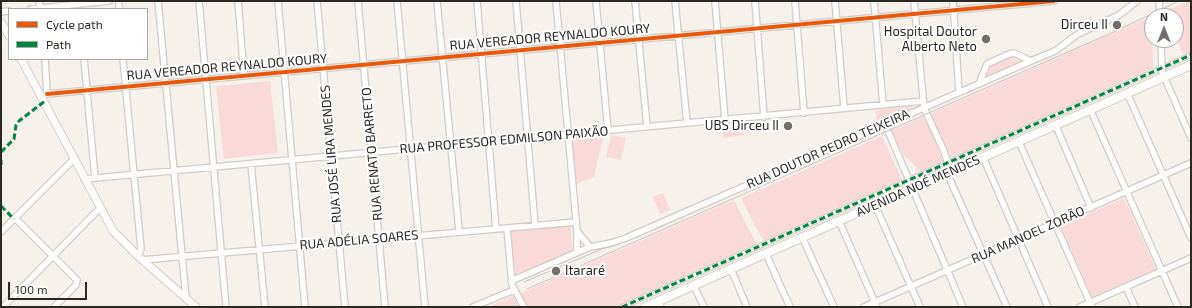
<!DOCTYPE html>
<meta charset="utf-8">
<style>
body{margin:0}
#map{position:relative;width:1192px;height:308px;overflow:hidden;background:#f6f1ea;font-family:"Exo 2",sans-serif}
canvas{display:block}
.frame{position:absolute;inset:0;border:2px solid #2b2824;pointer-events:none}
.legend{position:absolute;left:8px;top:8px;width:140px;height:52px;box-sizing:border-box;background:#fff;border:1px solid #aaa9a7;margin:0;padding:5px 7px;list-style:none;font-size:12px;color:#2b2824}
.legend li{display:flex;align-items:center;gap:8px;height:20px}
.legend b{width:20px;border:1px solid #aaa9a7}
.north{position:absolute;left:1144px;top:8px;width:40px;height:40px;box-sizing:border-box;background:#fff;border:1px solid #aaa9a7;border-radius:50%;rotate:0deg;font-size:11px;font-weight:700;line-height:16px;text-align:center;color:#2b2824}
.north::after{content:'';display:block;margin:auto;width:14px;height:18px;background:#726e69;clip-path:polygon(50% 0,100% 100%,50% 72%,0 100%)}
.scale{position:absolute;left:8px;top:282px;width:79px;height:18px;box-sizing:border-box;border:2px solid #2b2824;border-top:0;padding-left:5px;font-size:12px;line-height:14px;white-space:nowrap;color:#2b2824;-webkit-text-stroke:3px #fff;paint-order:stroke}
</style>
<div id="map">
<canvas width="1192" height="308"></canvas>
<div class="frame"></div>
<ul class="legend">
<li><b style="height:5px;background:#e8590c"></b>Cycle path</li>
<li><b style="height:5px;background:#00873e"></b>Path</li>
</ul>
<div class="north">N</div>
<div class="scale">100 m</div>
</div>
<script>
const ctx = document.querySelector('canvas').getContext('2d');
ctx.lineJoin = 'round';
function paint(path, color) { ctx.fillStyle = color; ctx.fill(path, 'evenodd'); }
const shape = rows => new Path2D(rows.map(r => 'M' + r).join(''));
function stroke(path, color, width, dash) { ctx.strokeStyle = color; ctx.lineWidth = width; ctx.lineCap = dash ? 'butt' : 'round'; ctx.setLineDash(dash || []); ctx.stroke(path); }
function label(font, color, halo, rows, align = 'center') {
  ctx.font = font + ' "Exo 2",sans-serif'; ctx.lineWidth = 4; ctx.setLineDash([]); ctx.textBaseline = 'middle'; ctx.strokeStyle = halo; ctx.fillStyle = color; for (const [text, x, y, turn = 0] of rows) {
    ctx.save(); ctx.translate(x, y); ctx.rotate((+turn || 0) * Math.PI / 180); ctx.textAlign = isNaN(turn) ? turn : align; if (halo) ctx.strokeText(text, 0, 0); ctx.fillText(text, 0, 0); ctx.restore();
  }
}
paint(shape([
 [1189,1,1191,1,1191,52,1184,55,1176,38,1176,16,1166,16,1165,14,1168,10],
 [1152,16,1153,68,921,172,904,155,891,131],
 [1009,56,1022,61,985,77,990,65],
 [270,81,278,153,224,159,216,86],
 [913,106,913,108,877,124,876,110],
 [742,125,744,135,724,138,722,128],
 [604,134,594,177,576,184,572,137],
 [611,135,626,138,621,160,606,157],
 [882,136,903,182,765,244,741,198],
 [663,193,670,210,660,214,653,197],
 [1124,198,1156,269,1092,297,1061,226],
 [734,200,758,247,618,307,529,307,521,293],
 [570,224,573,251,514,277,510,230],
 [513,296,519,307,488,307]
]), '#fad9d9');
const pedestrian = shape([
 [622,307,1191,55]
]);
const minor = shape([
 [39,1,40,9],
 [119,1,119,9],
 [158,1,186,298],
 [199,1,226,307],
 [238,1,244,76],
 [278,1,305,307],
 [317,1,345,307],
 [358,1,385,307],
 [397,1,425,307],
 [437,1,459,231],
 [477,1,496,229],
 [516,1,535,225],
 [556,1,577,231,577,252],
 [596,1,608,131],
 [635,1,647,127],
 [675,1,687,123],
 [715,1,725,120],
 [755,1,764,117],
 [795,1,804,113],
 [835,1,844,108],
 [874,1,883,105],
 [914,1,924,108,943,149,948,163,947,173,1007,307],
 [953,1,959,92],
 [1159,1,1160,16],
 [31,9,109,1],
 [1,12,9,11],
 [1161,40,1162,72,1191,138],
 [45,59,47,94,1054,1],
 [84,59,95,178],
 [123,59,141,249,138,256],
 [979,84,987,64,1009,54,1014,53,1031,61],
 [1128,95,1191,238],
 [1091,111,1178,307],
 [885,124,963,307],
 [1056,126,1091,208],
 [1019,142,1092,307],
 [983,157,1048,307],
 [251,164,265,307],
 [85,179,923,101],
 [875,205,920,307],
 [15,218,77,280,76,285,54,307],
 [839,221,877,307],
 [507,228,512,285,524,307],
 [577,231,590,247],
 [1,232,75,158],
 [802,237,834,307],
 [766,254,790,307],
 [142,260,576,222],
 [731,269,747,307],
 [511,281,590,247,611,243,626,238,1031,61,1055,51,1078,34,1119,15,1137,1],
 [694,286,704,307],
 [1126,287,1135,307],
 [658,301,661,307],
 [3,307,100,208],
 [473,307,514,290],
 [864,307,1191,163],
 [1080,307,1191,258]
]);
const tertiary = shape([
 [1,22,9,36],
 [21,59,113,231,138,256,196,307]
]);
const secondary = shape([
 [645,307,1191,65]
]);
stroke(pedestrian, '#d0ccc7', 6);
stroke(minor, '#d0ccc7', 8);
stroke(tertiary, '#d0ccc7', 9);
stroke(secondary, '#d0ccc7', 10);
stroke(pedestrian, '#fefdfc', 4);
stroke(minor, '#fefdfc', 5.5);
stroke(tertiary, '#fefdfc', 7);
stroke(secondary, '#fefdfc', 8);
stroke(shape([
 [524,282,602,249,615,245],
 [527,289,1118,30,1179,1]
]), '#c5c3c1', 1);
stroke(shape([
 [1,152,14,139,16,125,19,121,45,101],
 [1,160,1,165],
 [1,206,14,219],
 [622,307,1191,55]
]), '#00873e', 3, [6, 3]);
stroke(shape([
 [47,94,1054,1]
]), '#e8590c', 4);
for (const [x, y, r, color] of [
 [1117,25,5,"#726e69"],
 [986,39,5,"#726e69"],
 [788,126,5,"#726e69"],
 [556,271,5,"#726e69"]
]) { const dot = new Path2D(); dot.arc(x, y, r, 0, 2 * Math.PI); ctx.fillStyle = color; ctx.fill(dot); stroke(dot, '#fff', 1.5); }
label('13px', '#2b2824', '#fff', [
 ["Dirceu II",1108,25],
 ["Hospital Doutor",977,32],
 ["Alberto Neto",977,47],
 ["UBS Dirceu II",779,126],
 ["Itararé",565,271,"left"]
], 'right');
label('13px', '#2b2824', '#fff', [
 ["RUA VEREADOR REYNALDO KOURY",550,37,-5],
 ["RUA VEREADOR REYNALDO KOURY",227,67,-5],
 ["RUA PROFESSOR EDMILSON PAIXÃO",504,140,-5],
 ["RUA DOUTOR PEDRO TEIXEIRA",828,149,-24],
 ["RUA JOSÉ LIRA MENDES",331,154,-95],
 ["RUA RENATO BARRETO",372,154,-95],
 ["AVENIDA NOÉ MENDES",918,186,-24],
 ["RUA MANOEL ZORÃO",1028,235,-24],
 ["RUA ADÉLIA SOARES",359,240,-5]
]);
</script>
